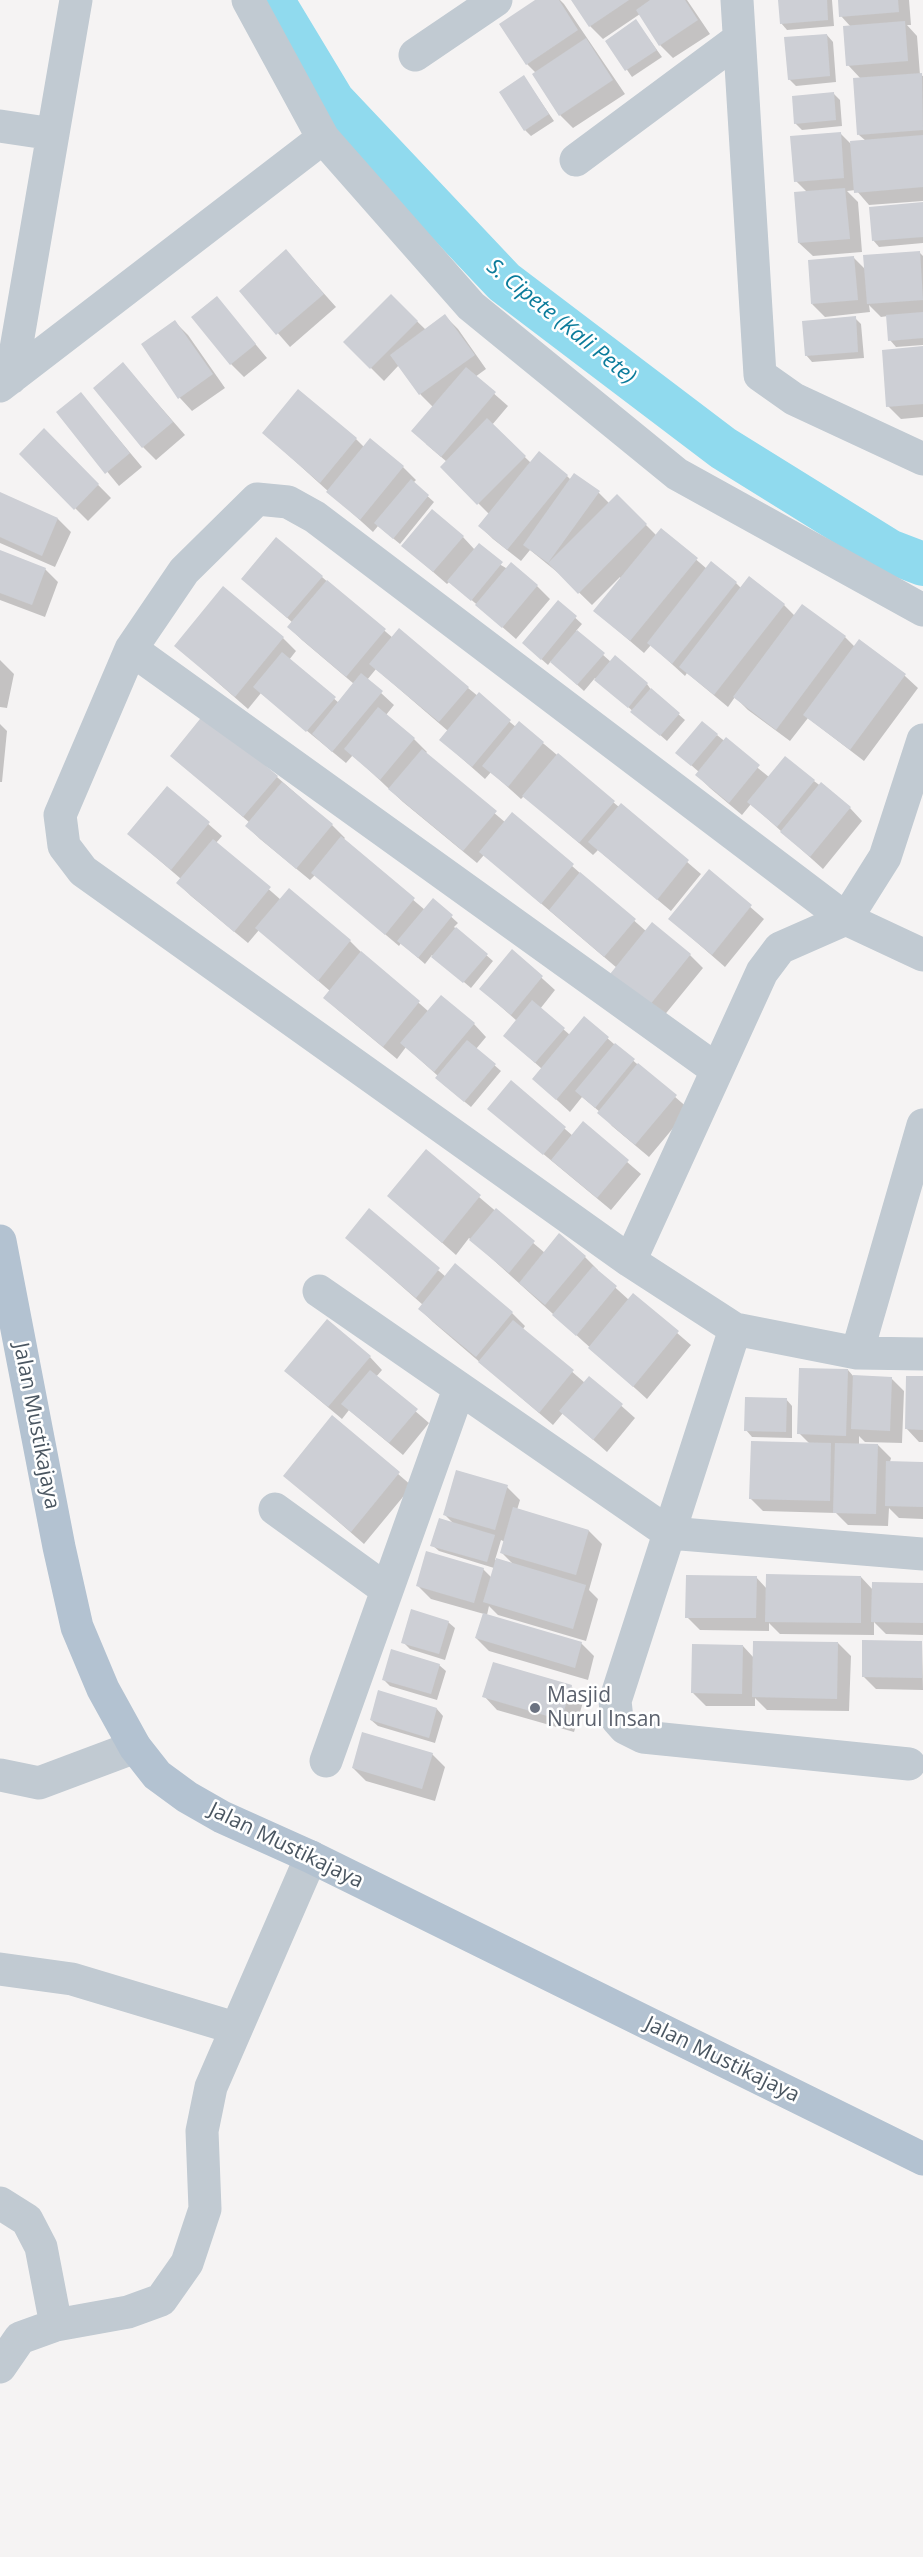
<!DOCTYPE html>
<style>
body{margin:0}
canvas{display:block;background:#f5f3f3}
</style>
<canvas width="923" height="2557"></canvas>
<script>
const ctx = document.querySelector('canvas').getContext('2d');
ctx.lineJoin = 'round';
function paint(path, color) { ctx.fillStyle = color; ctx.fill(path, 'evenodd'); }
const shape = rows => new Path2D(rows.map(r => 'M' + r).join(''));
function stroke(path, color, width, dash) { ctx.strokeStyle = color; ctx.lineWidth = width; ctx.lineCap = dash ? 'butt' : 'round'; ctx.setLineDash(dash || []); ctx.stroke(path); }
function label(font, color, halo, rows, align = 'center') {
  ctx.font = font + ' "Open Sans",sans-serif'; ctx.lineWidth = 5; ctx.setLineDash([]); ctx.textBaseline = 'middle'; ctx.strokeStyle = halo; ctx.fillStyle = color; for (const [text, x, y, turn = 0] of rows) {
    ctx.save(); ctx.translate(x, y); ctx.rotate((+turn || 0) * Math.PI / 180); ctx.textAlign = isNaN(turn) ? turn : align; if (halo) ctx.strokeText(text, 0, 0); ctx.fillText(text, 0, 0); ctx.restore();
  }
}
paint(shape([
 [538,0,560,0,564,4,625,94,573,128,560,115,534,74,536,73,527,64],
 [573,0,687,0,710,34,673,58,660,45,640,14,603,39,590,26],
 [779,0,832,0,834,26,787,30,781,23],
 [839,0,909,0,911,25,907,25,917,36,920,75,923,76,923,201,869,205,856,190,847,191,858,202,862,252,813,256,799,243,807,192,796,181,841,134,852,145,866,141,859,135,861,79,848,65,851,27,841,16],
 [636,21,662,57,632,77,607,41],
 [827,35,833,42,836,82,796,86,789,79],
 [524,77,554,121,531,136,525,130],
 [834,94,840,100,842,126,802,130,795,123],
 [923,204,923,243,879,247,873,240],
 [286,251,336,307,290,347,241,291],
 [919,252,923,256,923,345,896,347,890,340,888,316,881,317,869,305,870,312,825,317,812,304,854,258,865,269],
 [391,296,426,330,445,316,458,329,486,369,475,377,508,406,492,425,531,463,567,476,571,480,599,493,610,504,617,496,657,536,662,530,707,569,736,583,742,589,784,605,795,616,845,637,855,647,860,641,905,676,918,688,864,761,808,718,790,741,748,710,735,697,728,707,687,673,685,676,651,645,644,653,595,611,621,579,620,577,592,605,562,576,530,550,521,561,493,539,480,526,489,514,442,467,447,462,426,444,433,407,421,395,399,365,384,381,345,342],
 [217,298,267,358,244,377,231,364],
 [855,318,861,324,864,358,812,362,806,355],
 [175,322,188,335,225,388,192,411,180,398,143,345],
 [923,348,923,417,901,419,888,406],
 [123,364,185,435,156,460,143,447],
 [81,394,142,467,119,486,58,412],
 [44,430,111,498,88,521,21,454],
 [264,433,356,439,364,447,370,440,403,467,416,480,413,483,434,502,400,544,378,526,373,532],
 [0,494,58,519,71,532,55,567,0,543],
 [463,537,475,550,537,586,550,599,516,639,450,581,447,584,403,546],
 [0,552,45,569,58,582,45,617,0,600],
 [322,577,393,638,468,688,516,727,519,723,619,807,621,805,701,874,671,911,598,850,593,855,524,796,521,799,491,772,485,779,441,740,448,731,376,669,367,680,394,705,386,715,414,739,427,752,425,754,506,823,513,814,647,932,690,955,703,968,658,1023,617,968,484,855,477,863,403,802,353,755,346,763,261,693,248,709,176,646,283,638,296,651,289,660,339,703,354,684,302,640,289,627,293,623,243,579],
 [558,602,582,624,576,631,611,662,647,684,652,691,685,720,667,741,595,678,584,691,551,661,548,665,530,649],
 [0,660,14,674,7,708,0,707],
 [0,724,7,731,2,782,0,782],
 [717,735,769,777,814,781,850,808,862,821,823,869,751,804,742,815,710,788,697,775,699,772,684,759],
 [172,756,277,777,332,825,345,838,343,840,425,910,433,900,458,923,454,927,493,961,471,988,432,955,425,964,401,943,399,946,315,875,310,880,260,839,247,826,250,823],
 [167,788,222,836,216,843,281,900,350,941,363,954,428,1011,474,1024,486,1037,476,1049,501,1071,471,1107,443,1084,438,1076,406,1047,397,1059,338,1010,325,997,330,991,259,930,248,943,191,896,178,883,181,879,129,834],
 [709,871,764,919,725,967,670,919],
 [512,951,555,990,540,1009,570,1035,584,1018,689,1109,649,1157,612,1126,600,1112,582,1097,570,1112,534,1079,542,1069,505,1036,517,1021,481,989],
 [511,1082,573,1136,583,1124,641,1174,611,1210,489,1109],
 [426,1152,545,1253,585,1257,598,1270,597,1271,629,1300,633,1295,691,1345,647,1399,469,1238,456,1255,389,1196],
 [369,1211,446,1277,455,1266,512,1313,525,1326,523,1329,585,1383,590,1378,635,1418,607,1452,563,1413,553,1425,433,1322,420,1309,423,1305,347,1238],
 [370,1357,382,1370,376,1377,429,1423,403,1455,349,1410,342,1419,299,1383],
 [848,1370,854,1377,891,1378,904,1391,902,1443,865,1442,859,1436,859,1445,878,1445,891,1458,890,1462,923,1463,923,1519,899,1518,889,1508,888,1526,848,1525,836,1513,763,1511,750,1498,810,1444,799,1433],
 [923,1378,923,1442,919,1442,906,1428],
 [786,1399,792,1406,792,1438,752,1437,746,1430],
 [332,1417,412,1486,364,1544,285,1475],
 [507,1487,520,1500,517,1510,589,1531,602,1544,589,1590,598,1599,586,1641,498,1615,489,1606,487,1615,581,1643,594,1656,588,1680,489,1651,476,1638,484,1614,431,1599,418,1586,483,1569,492,1578,494,1568,439,1551,432,1545,455,1525,445,1515],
 [501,1540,505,1542,502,1553,515,1566,495,1560],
 [756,1577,767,1589,861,1577,873,1590,923,1584,923,1635,886,1634,874,1622,874,1635,780,1634,769,1623,769,1631,700,1630,687,1617],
 [448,1622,455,1628,445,1660,410,1649,403,1642],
 [922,1642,923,1690,876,1689,863,1676],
 [838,1643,851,1656,849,1711,767,1710,755,1698,755,1706,706,1706,693,1693,743,1646,754,1658],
 [439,1665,446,1671,437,1700,390,1686,384,1680],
 [571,1686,584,1699,574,1732,497,1710,484,1696],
 [437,1709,443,1716,435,1743,378,1726,371,1720],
 [432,1754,445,1767,435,1801,366,1781,353,1768]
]), '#0003');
stroke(shape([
 [272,0,333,101,504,282,723,448,889,551,923,564]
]), '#90daee', 44);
paint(shape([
 [535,0,559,0,578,30,526,65,499,24],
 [571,0,629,0,589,27],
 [650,0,685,0,698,20,659,46,636,10],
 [778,0,827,0,828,20,780,24],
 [838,0,898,0,899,12,839,17],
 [636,19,657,50,625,71,605,41],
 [905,21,908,61,846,66,843,26],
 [827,34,830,76,788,80,784,37],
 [586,38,613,80,559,116,532,74],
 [922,73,923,130,857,135,853,78],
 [524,75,549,114,524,131,499,92],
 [834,92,836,120,794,124,792,96],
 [841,132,844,178,794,182,790,136],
 [923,135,923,187,854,193,850,141],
 [845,188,850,239,798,243,794,192],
 [923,202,923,237,872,241,869,207],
 [286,249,324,294,276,335,239,291],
 [920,251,923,300,867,304,863,255],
 [854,256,858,300,811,304,808,260],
 [391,294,418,321,370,369,343,342],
 [217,296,256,344,230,365,191,317],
 [923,312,923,338,888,341,886,315],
 [445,314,475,355,419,395,390,355],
 [856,316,858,352,805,356,802,321],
 [175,320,213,374,178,399,141,344],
 [923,346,923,404,886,407,882,350],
 [123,362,173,422,142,448,93,388],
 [466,367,496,392,441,457,411,431],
 [298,389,357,438,320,483,262,433],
 [81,392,130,453,105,474,56,412],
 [487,418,526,456,477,505,440,467],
 [44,428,99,484,74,510,19,454],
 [370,438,404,466,360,520,326,492],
 [539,451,568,475,507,550,478,526],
 [574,473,600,491,548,563,617,494,647,524,578,594,548,563,523,545],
 [411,479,429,495,393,539,374,523],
 [0,492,58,518,42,556,0,537],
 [432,509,464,536,433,572,401,546],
 [661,528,698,558,630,641,593,611],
 [276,537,323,576,287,618,241,579],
 [479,543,503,562,471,601,447,581],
 [0,550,46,568,32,605,0,593],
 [711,561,737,582,672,664,647,643],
 [511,562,538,585,502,628,475,605],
 [749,576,785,604,714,695,679,667],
 [327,580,386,629,346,677,287,627],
 [223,586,284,637,235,697,174,646],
 [558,600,577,616,541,660,522,643],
 [802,604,846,636,776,730,733,697],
 [399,628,469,687,439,722,369,664],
 [577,630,605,653,577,685,550,662],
 [859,639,906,674,850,750,803,715],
 [282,652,336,697,306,732,253,687],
 [615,655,648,683,628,708,594,680],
 [361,673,383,691,332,752,312,734],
 [651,688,680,713,660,736,630,712],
 [479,692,511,720,472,767,439,740],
 [378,707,415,738,380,780,344,749],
 [204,714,278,776,243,817,170,756],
 [519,721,544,742,508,787,482,766],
 [702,721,718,734,691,766,675,753],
 [726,737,760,765,729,803,695,775],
 [422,749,497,811,463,851,388,789],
 [558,753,615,801,579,843,522,796],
 [785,756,815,780,777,827,747,802],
 [282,782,333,824,296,869,245,826],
 [821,782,851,807,810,857,780,832],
 [167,786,210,822,171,870,127,834],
 [621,803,689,860,657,900,588,842],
 [512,812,574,864,541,904,479,852],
 [341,836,415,898,385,935,311,873],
 [213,839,271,887,234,932,176,883],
 [709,869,752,905,712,955,668,919],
 [580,872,636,919,604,957,549,910],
 [289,888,351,940,318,981,255,928],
 [433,898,453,915,418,958,397,941],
 [652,922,691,954,645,1011,606,979],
 [456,927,488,954,463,983,431,957],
 [512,949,543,976,511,1015,479,989],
 [361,951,420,1001,383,1047,323,998],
 [441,995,475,1023,434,1072,400,1043],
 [532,1000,565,1028,535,1063,503,1036],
 [584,1016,609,1037,556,1100,532,1079],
 [467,1040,496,1064,464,1102,435,1078],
 [615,1043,635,1059,595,1108,575,1091],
 [638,1063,677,1095,635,1145,597,1113],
 [511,1080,566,1127,543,1155,487,1109],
 [583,1121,629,1160,597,1198,551,1160],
 [426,1149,481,1195,442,1243,387,1196],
 [369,1208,440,1268,416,1298,345,1238],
 [496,1208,535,1241,509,1273,469,1240],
 [559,1233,586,1256,545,1305,519,1283],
 [455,1263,513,1312,476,1357,418,1309],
 [593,1266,617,1286,576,1336,552,1315],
 [633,1293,679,1331,633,1387,588,1348],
 [327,1319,371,1356,328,1407,284,1371],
 [513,1320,574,1370,539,1413,478,1362],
 [799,1368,848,1369,846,1436,797,1434],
 [370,1370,418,1409,389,1443,341,1404],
 [853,1375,892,1377,890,1431,851,1429],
 [589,1376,623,1404,593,1440,559,1411],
 [906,1376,923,1376,923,1430,905,1429],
 [745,1397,787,1398,786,1432,744,1431],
 [332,1415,400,1472,351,1532,283,1476],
 [751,1441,831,1443,830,1501,749,1499],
 [835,1443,878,1444,876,1514,833,1513],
 [886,1461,923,1462,923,1507,885,1506],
 [456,1470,508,1485,495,1530,443,1515],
 [513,1507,589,1530,576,1575,500,1553],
 [439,1518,495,1535,487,1562,430,1546],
 [426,1551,484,1568,474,1603,416,1586],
 [496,1558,586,1585,573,1629,483,1602],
 [766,1574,861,1576,861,1623,765,1622],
 [686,1575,757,1576,756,1618,685,1618],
 [872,1582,923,1583,923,1623,871,1622],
 [411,1609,449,1621,439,1654,401,1643],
 [483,1613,582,1642,575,1668,475,1638],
 [862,1640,922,1641,922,1678,862,1677],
 [753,1641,838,1642,837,1699,752,1697],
 [692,1644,743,1645,742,1694,691,1693],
 [391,1649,440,1664,431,1694,382,1680],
 [493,1662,572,1685,561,1720,482,1697],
 [378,1690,437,1708,429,1738,370,1720],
 [362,1732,433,1753,422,1789,352,1768]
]), '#cdcfd5');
stroke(shape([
 [248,0,323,138,471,306,677,474,923,610],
 [737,0,760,375,794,399,923,459],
 [415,55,496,0],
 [0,126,53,134],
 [576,160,739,39],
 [11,378,76,0],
 [0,386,323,138],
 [131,649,717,1070],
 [923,955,846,919,315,517,288,502,257,499,184,571,131,649,60,815,64,846,83,871,630,1261,735,1329,857,1353,923,1354],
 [630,1261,762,972,780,948,846,919,885,857,923,740],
 [319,1291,669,1533,923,1554],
 [735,1329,615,1701,617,1719,625,1728,643,1737,909,1764],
 [857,1353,923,1125],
 [275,1509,387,1590],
 [326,1761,459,1389],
 [0,1775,39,1783,135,1747],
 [0,1969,72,1979,235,2028],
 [0,2203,27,2220,41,2247,56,2325],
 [0,2367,20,2338,56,2325,128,2312,161,2300,187,2263,205,2209,202,2131,211,2087,311,1857]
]), '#c1cad2', 33);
stroke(shape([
 [0,1241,59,1547,77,1627,103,1689,135,1747,157,1775,187,1797,222,1817,311,1857,923,2159]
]), '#b3c2d1', 33);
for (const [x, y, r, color] of [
 [535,1708,6,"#6b7280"]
]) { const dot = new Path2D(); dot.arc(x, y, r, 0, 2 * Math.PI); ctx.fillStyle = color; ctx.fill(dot); stroke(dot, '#fff', 2); }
label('21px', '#4a5661', '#fff', [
 ["Jalan Mustikajaya",36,1426,79],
 ["Jalan Mustikajaya",286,1846,26],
 ["Jalan Mustikajaya",722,2060,26]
]);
label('21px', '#5b616d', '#fff', [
 ["Masjid",547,1696],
 ["Nurul Insan",547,1720]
], 'left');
label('italic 22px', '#0c7c9b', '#fff', [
 ["S. Cipete (Kali Pete)",561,322,39]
]);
</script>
